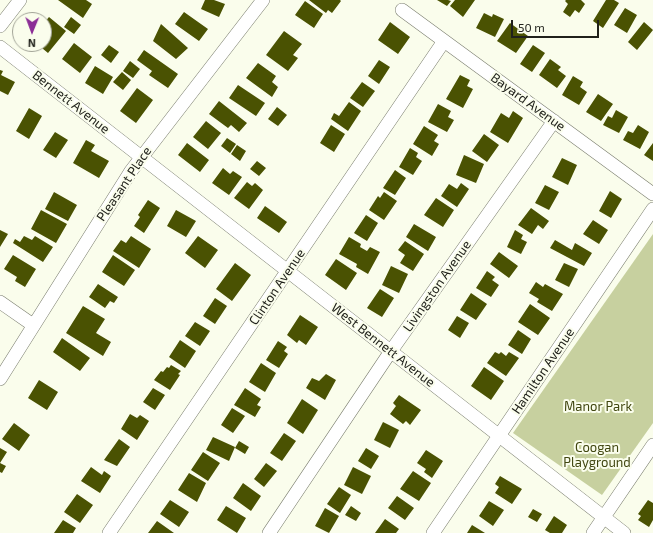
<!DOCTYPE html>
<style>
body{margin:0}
#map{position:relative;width:653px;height:533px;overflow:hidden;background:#fafdec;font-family:"Exo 2",sans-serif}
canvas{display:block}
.north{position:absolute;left:12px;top:12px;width:40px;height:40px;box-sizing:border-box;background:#fafdec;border:1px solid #a3a598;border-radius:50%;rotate:181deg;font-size:11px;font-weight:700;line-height:16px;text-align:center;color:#20211b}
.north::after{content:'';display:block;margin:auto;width:14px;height:18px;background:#8c2d96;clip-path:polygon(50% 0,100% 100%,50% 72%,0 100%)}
.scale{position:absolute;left:511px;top:20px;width:88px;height:18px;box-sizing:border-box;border:2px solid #20211b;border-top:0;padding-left:5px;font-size:12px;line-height:14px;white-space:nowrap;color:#20211b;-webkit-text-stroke:3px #fafdec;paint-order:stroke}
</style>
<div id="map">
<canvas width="653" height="533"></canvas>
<div class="north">N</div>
<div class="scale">50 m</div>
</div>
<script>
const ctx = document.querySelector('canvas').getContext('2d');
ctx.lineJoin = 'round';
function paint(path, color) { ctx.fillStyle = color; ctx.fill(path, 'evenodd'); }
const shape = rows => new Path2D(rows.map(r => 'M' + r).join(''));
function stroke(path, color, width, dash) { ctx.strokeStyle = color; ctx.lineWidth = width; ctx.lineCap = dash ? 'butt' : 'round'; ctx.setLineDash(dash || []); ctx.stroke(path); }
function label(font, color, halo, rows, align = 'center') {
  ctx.font = font + ' "Exo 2",sans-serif'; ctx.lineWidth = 4; ctx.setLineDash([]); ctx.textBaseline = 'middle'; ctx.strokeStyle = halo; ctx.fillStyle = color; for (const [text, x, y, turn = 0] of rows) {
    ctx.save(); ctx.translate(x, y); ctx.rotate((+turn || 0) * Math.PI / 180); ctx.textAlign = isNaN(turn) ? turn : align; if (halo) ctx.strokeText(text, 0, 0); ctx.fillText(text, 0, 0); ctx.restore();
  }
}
paint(shape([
 [653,234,653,423,602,495,513,433]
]), '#c7d09f');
paint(shape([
 [58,0,86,0,92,4,83,18],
 [205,0,214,0,225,4,219,17,201,9],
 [309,0,340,0,341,1,332,13,328,10,326,13],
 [437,0,448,0,451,1,447,6],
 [455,0,475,0,463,17,450,6],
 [566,0,581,0,585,4,579,13,575,10,570,17,563,12,568,4,565,1],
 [606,0,614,0,619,3,603,28,593,21],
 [305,1,323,14,314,28,295,15],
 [625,8,637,15,627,33,614,25],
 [184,12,208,29,199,41,175,24],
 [484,13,492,17,493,14,504,19,495,37,476,28],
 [49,17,66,31,48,53,37,44,44,44,44,23],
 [71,17,81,25,74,34,64,27],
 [390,22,410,37,398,54,378,40],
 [644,22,653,30,637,50,628,42],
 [510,23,528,36,516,53,497,41],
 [161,24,188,48,176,59,153,41],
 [284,31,302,44,293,55,298,58,288,71,266,55],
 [74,43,92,57,80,73,62,59],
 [109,45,119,52,111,63,101,55],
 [533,45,545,53,532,72,520,64],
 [144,50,178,74,168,88,149,75,152,71,137,60],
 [550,59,561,67,558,70,566,76,557,88,539,75],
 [379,60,390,67,379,84,368,76],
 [130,61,140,69,133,78,123,71],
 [258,63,276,76,272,82,278,87,272,97,246,78],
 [95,66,113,77,103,94,85,83],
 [0,70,3,71,1,75,15,82,8,95,0,91],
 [122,72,131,80,123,90,113,82],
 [460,75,470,80,467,86,473,89,463,108,446,99],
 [573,76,583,82,580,87,587,92,579,105,562,95],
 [362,82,375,91,363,107,350,98],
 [238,85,265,103,256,116,229,98],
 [137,88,153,100,136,123,120,111],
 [598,94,613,104,601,121,586,112],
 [219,101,247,123,239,132,231,125,228,128,209,114],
 [349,102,361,111,348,131,331,119,334,113,339,116],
 [438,104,451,111,448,117,454,120,447,132,428,122],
 [277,107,287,115,278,126,268,119],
 [29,108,42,116,29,139,16,131],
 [616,110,628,117,619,133,603,125,608,116,612,118],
 [513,111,523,118,508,143,490,132,501,113,509,118],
 [206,121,221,133,208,149,193,137],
 [331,125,345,134,334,152,320,143],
 [638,125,649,132,640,149,623,140,628,131,633,133],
 [424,126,438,135,434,141,439,144,432,156,413,144],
 [55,132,68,140,56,158,43,150],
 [484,134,499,145,487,162,472,151],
 [227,138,236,144,230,153,221,146],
 [86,140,95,145,91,151,109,161,99,178,73,163],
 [187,143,209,160,200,172,178,155],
 [653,143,653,161,644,155],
 [237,145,246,151,240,161,231,154],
 [410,148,418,153,416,157,422,161,413,175,399,167],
 [464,155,484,164,476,183,456,175],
 [562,158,577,165,568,185,552,177],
 [257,161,266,168,259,176,250,169],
 [223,168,230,174,233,171,242,177,229,195,212,183],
 [395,170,406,178,395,195,383,188],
 [247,182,252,186,255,183,263,190,249,209,234,198],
 [461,183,469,189,457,207,441,196,449,184,457,189],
 [545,185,559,192,549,210,535,203],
 [610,191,622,199,611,218,599,211],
 [54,192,77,205,68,221,45,209],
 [384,192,397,201,384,220,369,210,378,196,380,198],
 [436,198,454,210,443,227,424,215],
 [148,200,160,208,144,233,134,226,140,217,138,215],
 [265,206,287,222,279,233,257,218],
 [531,208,549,221,543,229,538,225,532,234,518,225],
 [41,210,67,224,56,243,31,229],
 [176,210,196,221,186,237,167,226],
 [366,215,378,223,367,241,354,233],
 [593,220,608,230,599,244,583,234],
 [414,224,436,237,428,251,406,237],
 [0,230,8,234,0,247],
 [515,230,523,235,521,239,527,242,521,254,507,247],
 [24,236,32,240,35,236,53,247,43,262,13,243,15,239,20,242],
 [131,236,151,249,139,268,113,251,121,240,126,243],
 [198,236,218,250,205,268,185,253],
 [349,237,361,244,360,247,367,251,370,247,380,252,368,274,356,267,357,264,339,254],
 [555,240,572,250,575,243,592,253,584,266,550,248],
 [405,241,424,254,413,271,400,263,405,255,398,250],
 [499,252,518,266,509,278,490,264],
 [13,255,36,269,25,287,15,281,17,277,4,269],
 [113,255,135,270,124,286,102,272],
 [336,259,357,273,346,290,325,275],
 [235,263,251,275,232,301,216,289],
 [564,263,578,269,569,287,555,280],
 [391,266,408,274,399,293,382,285],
 [487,271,495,277,492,280,499,285,491,297,476,288],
 [536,282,543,287,545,284,563,294,552,311,537,302,539,299,529,293],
 [98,284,118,297,114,303,110,301,105,308,89,297],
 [380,289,394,298,382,317,367,308],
 [471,293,487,304,476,320,460,310],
 [215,298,227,306,215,324,203,316],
 [530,304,550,318,538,335,518,322],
 [83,306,105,319,96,333,111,342,103,356,66,333],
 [300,315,318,327,306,345,299,340,297,343,287,335],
 [457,316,469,323,460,338,448,330],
 [195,322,210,331,200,346,185,336],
 [518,330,531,339,522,354,508,345],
 [62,338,90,358,80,371,53,352],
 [180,340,196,351,185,368,169,357],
 [278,341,287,347,284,351,288,354,279,368,266,360],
 [495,352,499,354,501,352,506,356,509,352,519,358,506,376,487,363],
 [261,363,276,373,265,392,249,382],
 [171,365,181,371,178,374,180,375,170,390,154,380,161,371,163,372,167,367,169,368],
 [484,367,504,381,491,400,471,386],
 [326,374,336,380,325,400,306,388,312,378,319,381],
 [39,380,58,392,47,410,28,398],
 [153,388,165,395,155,410,143,402],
 [245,388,261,399,257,405,261,407,255,417,234,405],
 [399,395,421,410,410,425,406,421,403,424,390,414,396,406,393,403],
 [302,399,318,410,303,434,287,423],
 [232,408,245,416,233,433,221,425],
 [130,414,137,418,140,415,149,421,137,440,121,429],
 [383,422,399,430,390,448,374,440],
 [14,423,30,435,19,451,2,439],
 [284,433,296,441,282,461,270,453],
 [213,437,235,447,229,461,206,450],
 [119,439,130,447,117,466,104,460],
 [239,441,249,447,245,454,235,448],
 [0,448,7,452,0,463,6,466,2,473,0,472],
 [366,448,379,456,371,469,358,461],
 [426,450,443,461,432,478,424,472,426,469,417,463],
 [203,452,220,463,208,481,191,470],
 [266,463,277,471,264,487,254,479],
 [91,467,102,475,104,471,111,476,100,493,81,481],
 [353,467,371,476,362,494,344,485],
 [413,471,431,483,419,501,400,489],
 [189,473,206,483,197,502,178,490],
 [500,476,522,489,512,504,495,493,499,487,495,484],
 [243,483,261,496,251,511,233,498],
 [339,487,351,495,340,513,327,504],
 [77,494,93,505,80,523,64,512],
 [397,496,414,508,405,520,388,508],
 [170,500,189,512,179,527,160,514],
 [648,500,653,503,653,520,649,527,638,520,641,516,638,514],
 [489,501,504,510,493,526,479,516],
 [226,506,246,518,237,533,217,520],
 [351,506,361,513,356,521,345,515],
 [325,508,339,516,329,533,315,526],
 [533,509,542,514,537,522,528,517],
 [554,516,567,525,562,533,550,533,545,530],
 [385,519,399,529,396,533,375,533],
 [63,520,76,528,73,533,54,533],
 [157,521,174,533,148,533],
 [472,525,485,533,467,533]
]), '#4a5202');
const minor = shape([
 [402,10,653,194],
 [0,26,20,0],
 [0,47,624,533],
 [0,302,33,325],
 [0,379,131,171,263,0],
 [109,533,444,41],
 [269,533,391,351,554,121],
 [433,533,653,209],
 [593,533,653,445]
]);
stroke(minor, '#7a7d6e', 14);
stroke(minor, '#fff', 13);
label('13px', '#20211b', '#fafdec', [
 ["Bennett Avenue",71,102,38],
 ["Bayard Avenue",528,102,36],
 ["Pleasant Place",124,184,-56],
 ["Livingston Avenue",437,286,-55],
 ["Clinton Avenue",277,287,-56],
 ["West Bennett Avenue",383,345,38],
 ["Hamilton Avenue",543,371,-56]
]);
label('13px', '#404610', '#fafdec', [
 ["Manor Park",598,407],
 ["Coogan",597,448],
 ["Playground",597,463]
]);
</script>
